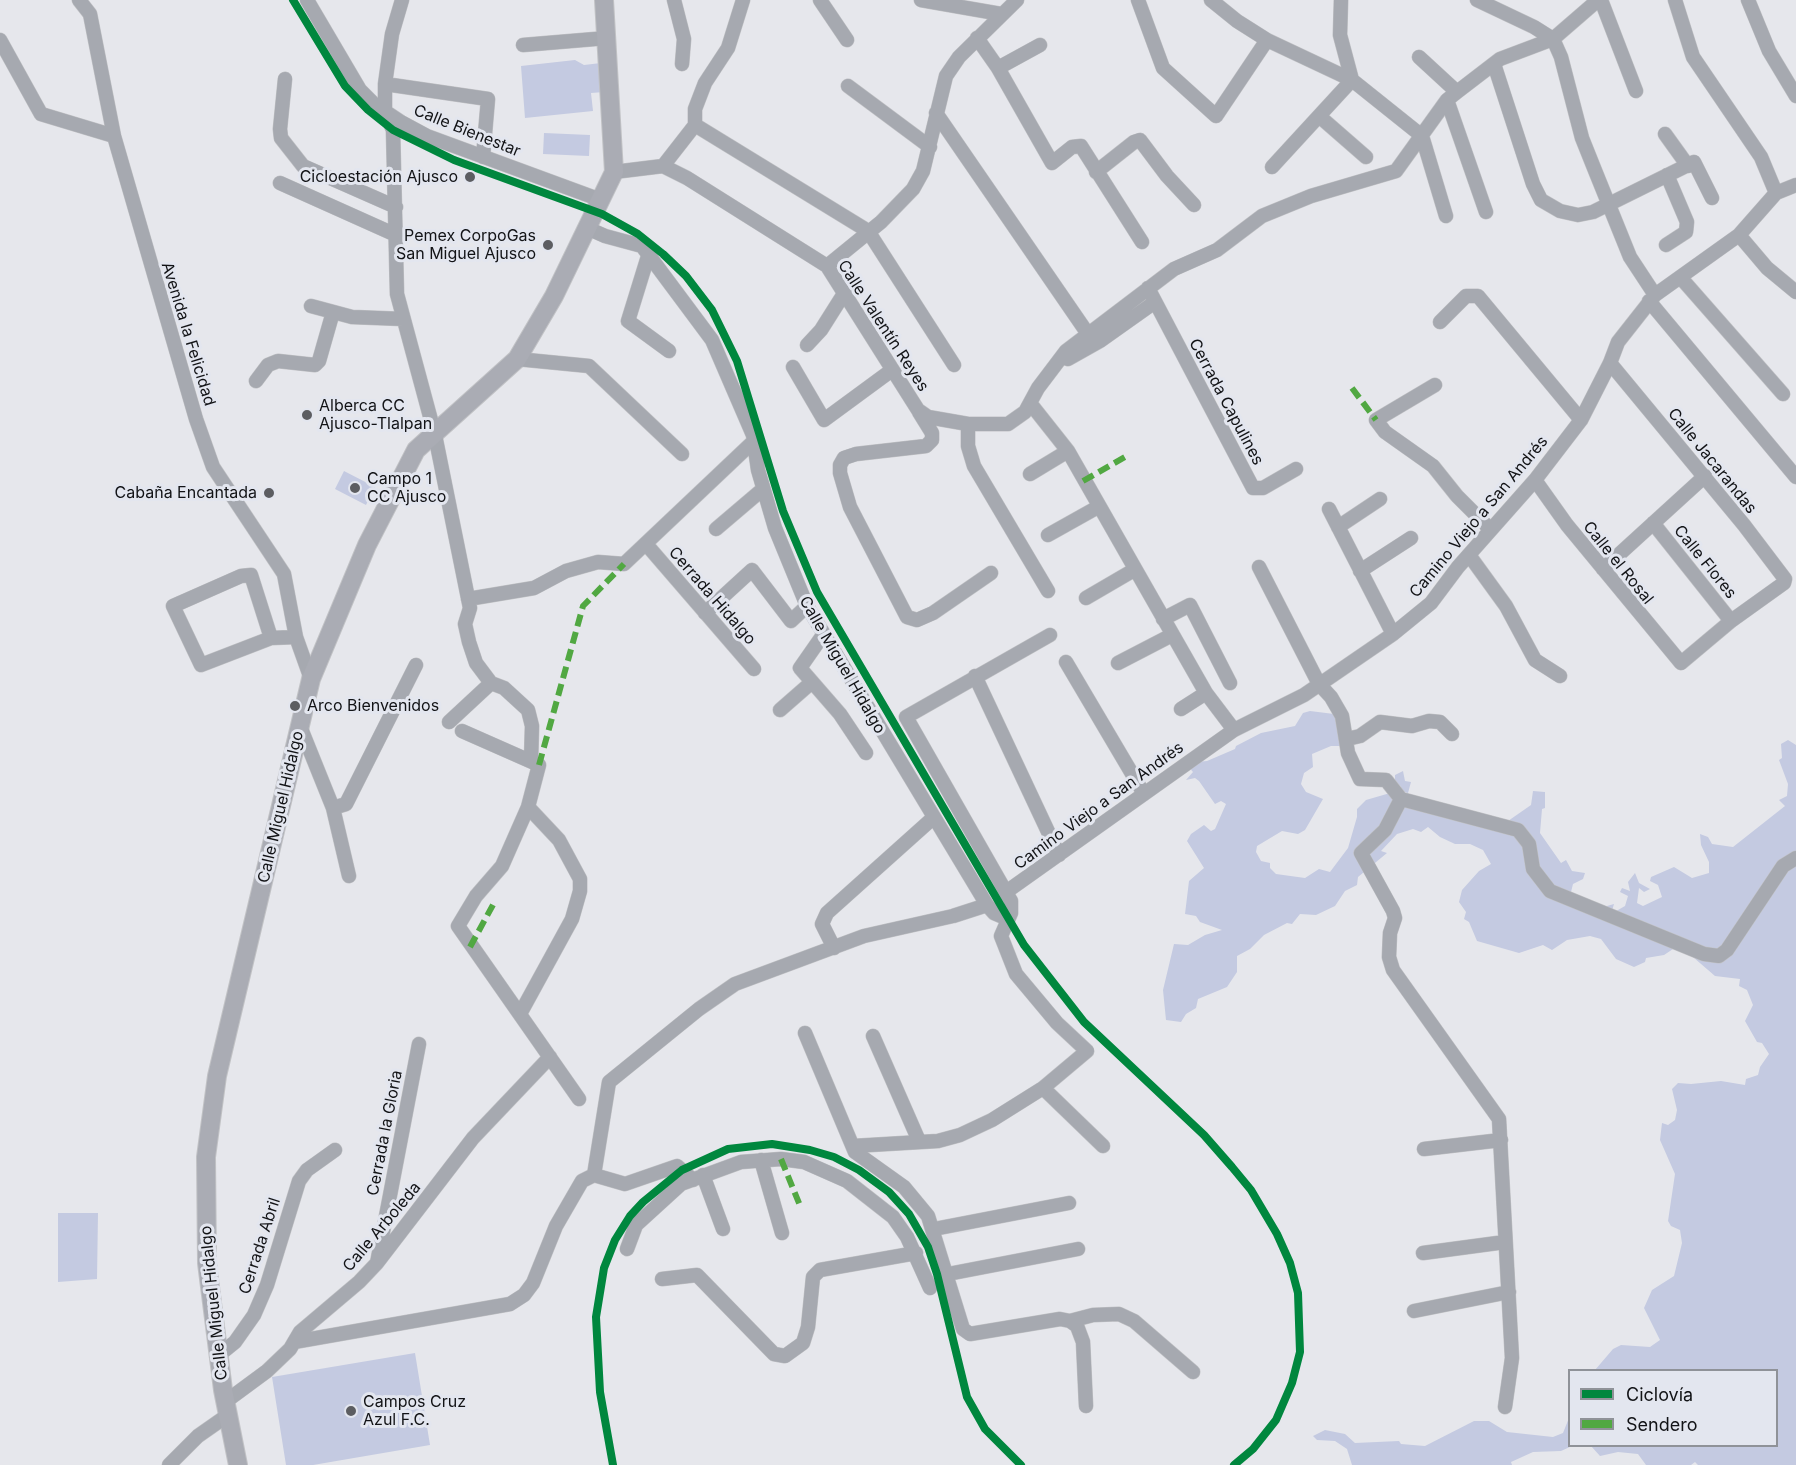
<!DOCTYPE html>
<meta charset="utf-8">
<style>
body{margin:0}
#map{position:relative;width:1796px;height:1465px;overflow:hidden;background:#e6e7ec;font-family:Inter,sans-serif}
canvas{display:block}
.legend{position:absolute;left:1568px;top:1369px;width:210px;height:78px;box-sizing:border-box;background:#e3e6ef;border:2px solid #8f9298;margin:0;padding:8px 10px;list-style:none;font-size:18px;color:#121316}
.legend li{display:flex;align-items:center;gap:12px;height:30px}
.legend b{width:30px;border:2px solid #8f9298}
</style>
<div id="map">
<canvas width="1796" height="1465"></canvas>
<ul class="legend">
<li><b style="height:8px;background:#00873e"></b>Ciclovía</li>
<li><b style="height:8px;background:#51a842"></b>Sendero</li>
</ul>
</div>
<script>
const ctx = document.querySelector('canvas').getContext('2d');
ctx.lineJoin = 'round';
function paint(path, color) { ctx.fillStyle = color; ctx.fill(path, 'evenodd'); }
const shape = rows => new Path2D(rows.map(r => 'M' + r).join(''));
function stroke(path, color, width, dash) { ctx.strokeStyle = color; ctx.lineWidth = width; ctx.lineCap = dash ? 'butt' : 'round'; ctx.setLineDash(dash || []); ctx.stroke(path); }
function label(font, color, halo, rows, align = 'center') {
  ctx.font = font + ' Inter,sans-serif'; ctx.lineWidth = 6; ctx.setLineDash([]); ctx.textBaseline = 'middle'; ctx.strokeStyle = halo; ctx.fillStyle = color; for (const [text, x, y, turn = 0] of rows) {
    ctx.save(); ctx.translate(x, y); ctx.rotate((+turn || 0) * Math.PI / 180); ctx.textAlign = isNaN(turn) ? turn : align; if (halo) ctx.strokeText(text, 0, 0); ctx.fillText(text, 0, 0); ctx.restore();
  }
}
paint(shape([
 [575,60,584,65,601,63,604,92,591,93,593,111,525,118,521,66],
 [544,133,590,135,589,156,543,154],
 [344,471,375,487,366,505,335,489],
 [1310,711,1334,714,1347,746,1331,746,1312,754,1313,767,1304,773,1301,784,1306,792,1323,799,1305,830,1298,834,1282,831,1257,846,1256,852,1261,861,1270,863,1270,868,1276,874,1305,878,1319,869,1330,872,1348,848,1357,817,1357,809,1366,800,1397,791,1401,786,1395,785,1395,775,1403,771,1405,781,1411,782,1408,793,1404,792,1403,797,1444,813,1451,819,1508,821,1531,805,1533,791,1545,792,1545,808,1542,809,1540,833,1561,863,1566,860,1572,871,1585,873,1583,879,1573,884,1570,896,1600,908,1614,904,1611,914,1625,906,1628,896,1620,892,1622,888,1630,891,1628,882,1635,873,1639,883,1650,889,1644,892,1639,888,1637,903,1643,906,1662,897,1658,885,1650,881,1651,877,1674,867,1692,878,1709,873,1709,862,1701,845,1700,834,1708,837,1712,844,1733,847,1785,806,1779,800,1787,796,1788,784,1779,760,1782,758,1781,744,1788,740,1796,745,1796,1465,1698,1465,1695,1462,1691,1465,1646,1465,1638,1454,1618,1452,1600,1456,1591,1446,1776,1446,1776,1370,1595,1370,1613,1349,1621,1345,1650,1347,1660,1340,1644,1308,1652,1290,1674,1276,1682,1243,1680,1230,1671,1226,1668,1221,1675,1174,1660,1140,1662,1123,1668,1125,1675,1120,1677,1110,1672,1089,1678,1083,1691,1084,1721,1081,1745,1085,1746,1079,1758,1075,1760,1067,1769,1054,1762,1043,1757,1042,1745,1021,1753,1005,1747,990,1739,986,1740,979,1715,976,1679,945,1664,955,1646,958,1645,962,1634,967,1616,959,1601,939,1590,936,1567,940,1552,950,1543,945,1519,953,1477,941,1469,922,1464,919,1466,912,1459,902,1462,890,1479,871,1491,864,1483,850,1470,844,1455,844,1440,837,1428,827,1421,832,1413,829,1397,834,1381,851,1387,853,1358,877,1357,885,1345,891,1335,906,1316,915,1300,914,1292,924,1287,923,1264,935,1250,949,1237,956,1237,972,1227,987,1198,999,1196,1008,1186,1014,1181,1022,1166,1020,1163,990,1174,944,1188,945,1205,935,1222,930,1200,922,1196,916,1185,914,1189,881,1204,868,1187,841,1191,834,1204,825,1211,831,1215,829,1226,804,1221,801,1215,804,1199,781,1195,778,1186,780,1193,772,1185,763,1207,761,1235,749,1236,746,1261,733,1295,726,1303,713],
 [58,1213,98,1213,97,1279,58,1282],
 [415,1353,430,1445,313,1465,286,1465,272,1377],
 [1569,1418,1570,1446,1572,1446,1561,1451,1533,1452,1511,1462,1512,1465,1352,1465,1347,1449,1335,1441,1317,1440,1313,1436,1325,1430,1345,1434,1355,1443,1399,1441,1401,1444,1425,1446,1474,1421,1489,1421,1507,1432,1553,1437,1563,1433]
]), '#c4cae1');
const minor = shape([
 [79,0,90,14,114,136,196,419,213,467,284,574,296,637,311,679],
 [307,0,360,90,374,104,401,122,427,136,601,200],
 [402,0,392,34,385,84,385,112,393,130,397,294,435,435,470,608,465,624,469,642,476,663,491,683,504,688,528,710,532,726,531,761],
 [674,0,684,39,682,64],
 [820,0,847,40],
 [921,0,1001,14],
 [1138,0,1163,68,1216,116,1267,40],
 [1211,0,1237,21,1267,40,1352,80,1272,167],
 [1341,0,1340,35,1352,80,1422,136,1446,216],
 [1477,0,1534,27,1553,39,1561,57,1582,138,1594,168,1630,257,1655,295],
 [1601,0,1636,91],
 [1675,0,1693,57,1761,157,1776,193],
 [1748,0,1769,51,1796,96],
 [977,38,998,68,1052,163,1072,147,1081,146,1142,242],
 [0,40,41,114,114,136],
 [523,45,607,38],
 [1419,57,1457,92],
 [1494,64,1533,184,1541,200,1560,211,1578,215,1593,212,1694,162,1712,198],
 [998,68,1040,45],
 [285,79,280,129,281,138,303,166,396,207],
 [385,84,488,99,483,157],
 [848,86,930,147],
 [1447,100,1486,212],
 [936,113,1088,334],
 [1319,116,1366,157],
 [695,125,868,231,954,365],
 [1665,134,1688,166],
 [663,166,695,125,695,109,705,83,728,48,743,0],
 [614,172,663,166,687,178,827,266,918,410,928,417,968,424,1008,424,1025,412,1038,388,1066,351,1174,269,1217,250,1262,216,1311,196,1396,171,1447,100,1457,92,1500,59,1553,39,1598,0],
 [1096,172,1134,142,1140,140,1167,176,1194,205],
 [280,183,396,235],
 [587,228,605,236,642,246,712,340,753,435,758,470,775,528,807,606,987,905,994,913,1008,919],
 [1739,235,1767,268,1796,292],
 [1666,245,1686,232,1687,222,1667,175],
 [649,253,628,321,669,351],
 [827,266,881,222,913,189,923,171,946,76,959,57,1017,0],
 [1681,278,1783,394],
 [1148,288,1253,488,1263,488,1296,469],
 [1649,301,1796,477],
 [311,306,352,317,403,319],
 [1440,322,1466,296,1478,296,1581,420],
 [807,345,821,330,845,292],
 [517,359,589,366,682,454],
 [1068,359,1100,341,1155,302],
 [793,367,824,420,892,370],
 [256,381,268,365,278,361,315,365,319,361,333,312],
 [1435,385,1376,420,1385,432,1433,466,1457,496,1490,529],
 [1030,403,1068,451,1206,693,1234,730],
 [919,412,932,433,932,440,926,446,856,454,844,458,840,465,840,473,850,507,907,617,917,620,933,613,991,573],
 [968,424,968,446,974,466,1048,591],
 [1030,474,1068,451],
 [1535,480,1567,525,1681,663,1731,621,1784,583,1785,579,1744,525,1610,363],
 [1329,509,1393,634],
 [1653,523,1731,621],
 [1338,527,1380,499],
 [716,529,763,489],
 [1048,535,1098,507],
 [646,544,754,669],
 [1469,555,1506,606,1535,660,1560,676],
 [1259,567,1319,684,1331,697,1342,716,1348,753,1360,779,1386,780,1401,799,1385,830,1361,853,1393,911,1395,918,1390,933,1389,957,1393,970,1499,1119,1512,1358,1505,1407],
 [1603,569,1705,476],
 [1360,571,1411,538],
 [1086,598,1134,570],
 [468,599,534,588,566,571,598,562,624,564,755,440],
 [705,613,752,570,791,621,807,606],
 [1163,619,1190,605,1230,683],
 [823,635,800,668,840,714,866,753],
 [271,638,251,575,241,576,173,606,201,665,271,638,296,637],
 [1066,662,1144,794],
 [1118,663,1172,635],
 [975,676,1059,855],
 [1181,709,1206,693],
 [780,710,812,682],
 [449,722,491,683],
 [300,726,333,808,349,876],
 [462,731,539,765,528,807,559,840,580,879,580,891,572,919,520,1014],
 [1347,739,1360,736,1380,722,1412,726,1429,721,1440,722,1452,734],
 [1401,799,1518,830,1529,844,1533,869,1550,891,1704,954,1719,956,1727,950,1783,866,1796,858],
 [528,807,502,866,476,896,458,926,579,1099],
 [333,808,346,804,416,665],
 [1006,892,1234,730,1304,695,1393,634,1431,603,1458,567,1535,480,1581,420,1610,363,1618,342,1655,295,1739,235,1776,193,1796,185],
 [834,948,822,924,827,913,933,818],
 [805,1033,855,1152,904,1187,928,1216,963,1329,970,1334,1060,1319,1070,1321,1077,1326,1083,1342,1086,1406],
 [873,1036,919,1141],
 [1043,1088,1103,1146],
 [853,1146,938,1141,960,1135,992,1120,1043,1088,1087,1051,1057,1023,1016,974,1001,936,1011,913,1011,901,906,717,1050,635],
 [1424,1149,1501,1140],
 [761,1160,782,1233],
 [594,1175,609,1082,699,1009,735,984,864,936,953,916,987,905],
 [703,1175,723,1229],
 [934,1229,1069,1203],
 [627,1249,636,1225,681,1184,741,1162,781,1159,804,1162,847,1181,893,1217,907,1237,930,1288],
 [1423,1253,1505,1242],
 [377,1263,419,1044],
 [948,1274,1078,1249],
 [662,1279,697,1275,774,1354,785,1356,803,1343,808,1327,813,1277,820,1270,916,1253],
 [1414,1311,1509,1292],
 [1070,1321,1093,1315,1119,1314,1134,1321,1193,1372],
 [294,1342,510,1304,524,1295,533,1283,556,1226,582,1181,594,1175,625,1184,677,1166,693,1180],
 [219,1355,235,1342,254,1315,267,1285,299,1181,307,1170,335,1150],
 [225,1402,267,1371,290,1349,300,1332,359,1282,377,1263,473,1138,550,1057],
 [169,1465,198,1436,228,1415]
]);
const major = shape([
 [238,1465,223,1390,207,1263,206,1157,217,1076,311,679,367,545,416,450,517,359,554,296,614,172,604,0]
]);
stroke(minor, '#c1c2c5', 15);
stroke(major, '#c1c2c5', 20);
stroke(minor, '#a6a9b0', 14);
stroke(major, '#aaacb4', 18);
stroke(shape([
 [1352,388,1376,420],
 [1083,481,1125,457],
 [539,765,583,606,624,564],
 [470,947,494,903],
 [781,1159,801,1208]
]), '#51a842', 6, [12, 6]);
stroke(shape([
 [293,0,345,86,368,110,393,130,454,160,602,214,638,234,663,254,686,276,712,310,737,361,783,511,817,592,1024,945,1084,1022,1204,1135,1232,1167,1251,1190,1277,1234,1290,1263,1298,1293,1300,1352,1292,1383,1276,1420,1253,1449,1234,1465],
 [613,1465,600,1392,596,1317,604,1268,615,1240,630,1216,643,1202,682,1170,728,1149,772,1144,810,1150,834,1157,859,1170,889,1192,909,1214,928,1247,937,1274,967,1397,985,1429,1021,1465]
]), '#00873e', 8);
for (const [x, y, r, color] of [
 [470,177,6,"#5c5d61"],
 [548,245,6,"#5c5d61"],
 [307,415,6,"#5c5d61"],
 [355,488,6,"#5c5d61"],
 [269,493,6,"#5c5d61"],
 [295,706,6,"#5c5d61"],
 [351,1411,6,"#5c5d61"]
]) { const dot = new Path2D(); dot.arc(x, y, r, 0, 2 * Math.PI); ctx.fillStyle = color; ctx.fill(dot); stroke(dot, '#e3e6ef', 2); }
label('16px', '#121316', '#e3e6ef', [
 ["Calle Bienestar",467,131,22],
 ["Calle Valentín Reyes",883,326,57],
 ["Avenida la Felicidad",188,334,73],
 ["Cerrada Capulines",1226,402,62],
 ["Calle Jacarandas",1712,461,51],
 ["Camino Viejo a San Andrés",1479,517,-50],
 ["Calle Flores",1705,562,51],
 ["Calle el Rosal",1618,563,51],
 ["Cerrada Hidalgo",712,596,49],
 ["Calle Miguel Hidalgo",842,665,60],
 ["Camino Viejo a San Andrés",1099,806,-36],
 ["Calle Miguel Hidalgo",281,807,-77],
 ["Cerrada la Gloria",385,1133,-79],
 ["Calle Arboleda",382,1227,-50],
 ["Cerrada Abril",260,1246,-72],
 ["Calle Miguel Hidalgo",214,1303,-96]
]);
label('16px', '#121316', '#e3e6ef', [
 ["Cicloestación Ajusco",458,177,"right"],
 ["Pemex CorpoGas",536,236,"right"],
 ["San Miguel Ajusco",536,254,"right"],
 ["Alberca CC",319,406],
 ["Ajusco-Tlalpan",319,424],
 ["Campo 1",367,479],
 ["CC Ajusco",367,497],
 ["Cabaña Encantada",257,493,"right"],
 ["Arco Bienvenidos",307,706],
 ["Campos Cruz",363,1402],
 ["Azul F.C.",363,1420]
], 'left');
</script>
